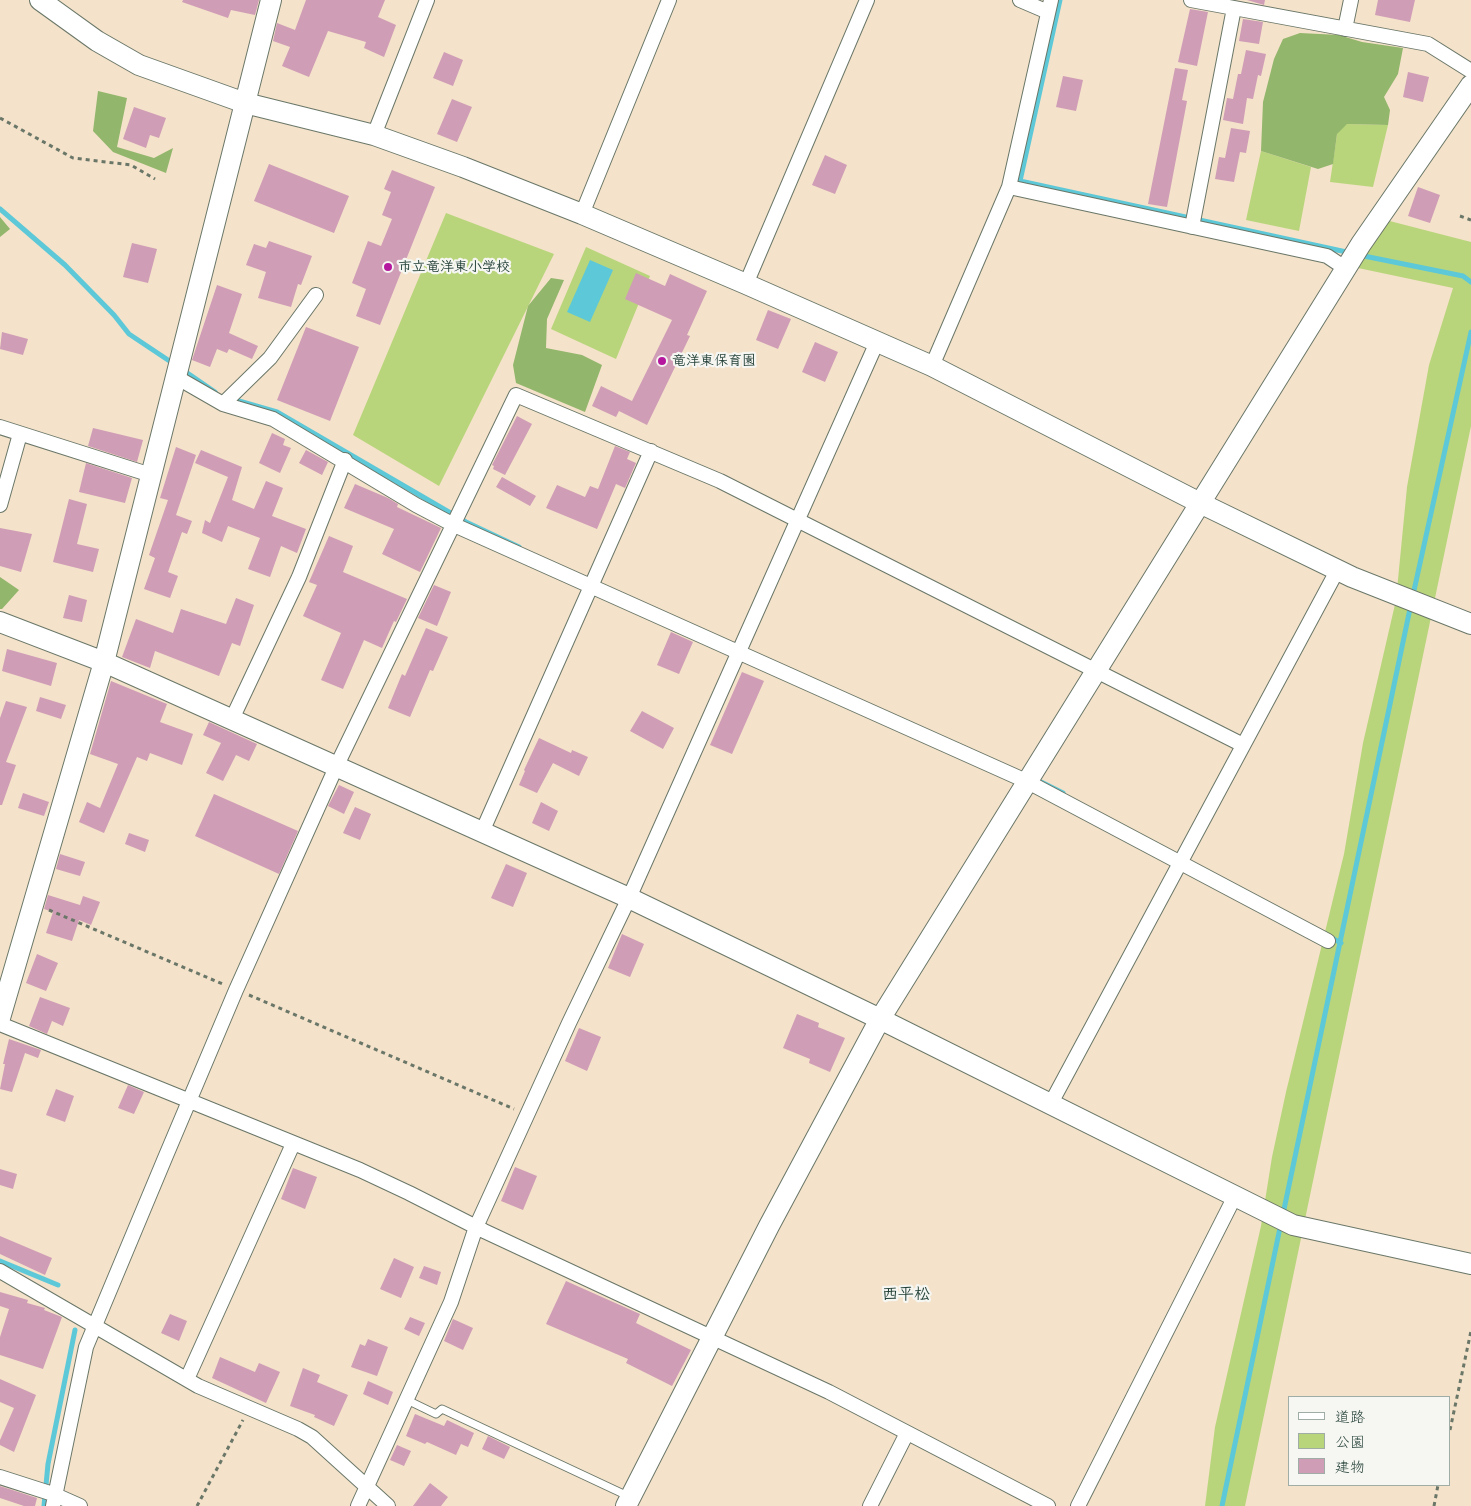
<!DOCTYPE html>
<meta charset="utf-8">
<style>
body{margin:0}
#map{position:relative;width:1471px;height:1506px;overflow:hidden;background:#f4e2ca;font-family:"Shantell Sans","Klee One",sans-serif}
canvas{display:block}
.legend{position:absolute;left:1288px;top:1396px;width:162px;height:90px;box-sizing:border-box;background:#f6f6f2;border:1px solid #a0aca6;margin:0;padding:6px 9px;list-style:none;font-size:15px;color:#1f3d34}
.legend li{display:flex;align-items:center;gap:10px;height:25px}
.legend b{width:25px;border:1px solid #a0aca6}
</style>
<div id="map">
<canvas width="1471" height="1506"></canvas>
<ul class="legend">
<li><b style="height:6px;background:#fff"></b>道路</li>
<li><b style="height:14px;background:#b9d57b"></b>公園</li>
<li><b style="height:14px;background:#d09db6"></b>建物</li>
</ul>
</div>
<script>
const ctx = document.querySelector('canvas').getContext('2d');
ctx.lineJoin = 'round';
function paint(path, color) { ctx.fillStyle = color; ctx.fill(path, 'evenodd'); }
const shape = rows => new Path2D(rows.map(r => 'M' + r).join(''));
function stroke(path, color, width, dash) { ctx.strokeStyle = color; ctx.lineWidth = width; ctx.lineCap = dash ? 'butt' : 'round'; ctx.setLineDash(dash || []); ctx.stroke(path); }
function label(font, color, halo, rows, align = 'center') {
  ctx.font = font + ' "Shantell Sans","Klee One",sans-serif'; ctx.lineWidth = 4.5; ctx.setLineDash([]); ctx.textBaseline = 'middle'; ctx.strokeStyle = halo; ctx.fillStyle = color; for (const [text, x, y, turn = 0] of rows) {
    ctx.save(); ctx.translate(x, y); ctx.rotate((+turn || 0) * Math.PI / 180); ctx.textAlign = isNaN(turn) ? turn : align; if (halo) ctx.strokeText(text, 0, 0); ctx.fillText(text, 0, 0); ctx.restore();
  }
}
paint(shape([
 [1347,124,1388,125,1373,187,1330,182,1338,128],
 [1261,151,1311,167,1299,231,1246,220],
 [446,213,554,254,439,486,353,435],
 [1378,218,1471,242,1471,426,1245,1506,1205,1506,1215,1427,1261,1226,1272,1157,1286,1092,1344,854,1363,743,1396,600,1407,487,1429,365,1453,288,1339,264],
 [586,247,650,276,616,359,551,329]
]), '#b9d57b');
paint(shape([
 [1300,33,1339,35,1362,42,1403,48,1398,74,1384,97,1390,110,1388,125,1347,124,1337,134,1333,164,1318,169,1261,151,1263,102,1274,59,1283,39],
 [98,91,127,98,117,147,154,158,173,148,166,173,113,152,93,131],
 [0,217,10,229,0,237],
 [551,278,564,280,547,319,546,348,582,355,602,365,585,412,516,383,513,365,528,306],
 [0,577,19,590,2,609,0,609]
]), '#92b66b');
paint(shape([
 [590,260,613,270,590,322,567,312]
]), '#5dc8d7');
stroke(shape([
 [1060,0,1020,181,1351,253],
 [0,209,65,265,114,315,129,334,174,364],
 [1359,255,1463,276,1471,282],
 [183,370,215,392],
 [232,399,277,412,466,522,519,547],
 [1413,595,1471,332],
 [1035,779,1063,793],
 [1328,936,1341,943],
 [1283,1214,1411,604],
 [0,1261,58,1285],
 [44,1506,48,1464,75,1330],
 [1222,1506,1281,1223]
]), '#5dc8d7', 5);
paint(shape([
 [183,0,259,0,255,15,231,10,228,18,182,2],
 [306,0,385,0,378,17,396,25,384,57,364,48,366,42,328,31,309,77,282,66,290,47,273,41,277,23,295,30],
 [1247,0,1265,0,1264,5],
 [1378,0,1415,0,1410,22,1375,15],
 [1190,9,1208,12,1197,66,1178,62],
 [1243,19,1263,22,1259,44,1239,41],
 [1246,50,1266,54,1261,76,1258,75,1253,99,1247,98,1243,124,1223,120,1227,98,1233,99,1238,74,1241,74],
 [444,52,463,60,453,86,433,78],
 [1175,68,1188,70,1182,100,1187,101,1167,207,1148,204],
 [1408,72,1429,77,1423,102,1403,97],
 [1063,76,1083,80,1076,111,1056,107],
 [452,99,472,107,457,142,437,134],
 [134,107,166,118,159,138,150,135,146,148,123,139],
 [1231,128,1250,131,1246,153,1240,152,1234,182,1215,179,1219,157,1225,158],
 [825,155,847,165,835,194,812,185],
 [269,164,349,196,334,233,254,201],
 [392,170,435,187,380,325,356,316,366,289,352,283,368,241,381,246,392,219,382,215,391,192,384,189],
 [1418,187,1440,195,1430,223,1408,216],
 [269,241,312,256,301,285,298,284,291,307,258,298,266,272,246,265,254,244,266,248],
 [132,243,157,249,148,283,123,277],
 [636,273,665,286,670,274,707,291,687,335,690,336,647,425,619,411,616,417,592,406,601,386,632,401,672,320,625,299],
 [217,285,242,294,229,333,258,346,252,359,229,349,227,353,217,349,210,367,192,360],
 [768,310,791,319,778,349,756,340],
 [306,327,359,347,330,421,277,400],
 [2,332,28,339,23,355,0,349],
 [815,342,838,352,825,382,802,372],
 [517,416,532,424,505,475,493,469,494,466,492,465],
 [93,428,143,440,137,462,88,446],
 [272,433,285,439,283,445,291,448,280,473,259,463],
 [615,446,630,452,627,459,636,463,625,488,616,484,597,529,546,508,557,485,585,497,590,486,598,489],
 [176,447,196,455,176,515,192,521,187,534,182,532,168,572,178,576,170,598,144,589,155,558,149,555,168,500,160,498],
 [201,450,242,467,232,500,254,509,266,481,283,488,272,516,306,529,297,553,281,546,270,577,248,569,260,538,228,526,222,542,202,533,205,520,210,523,228,477,195,463],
 [306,450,328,462,322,475,299,463],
 [86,463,132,478,125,503,79,492],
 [502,477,536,496,530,506,496,487],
 [355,484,388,498,398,504,397,507,441,528,420,572,382,554,394,529,344,508],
 [69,499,87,504,77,544,99,549,93,572,53,562],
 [0,528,32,534,21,572,0,566],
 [329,536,353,546,343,572,407,599,396,622,394,621,382,648,364,640,343,689,321,680,341,633,303,616,317,585,309,582],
 [434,585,451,592,437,626,418,618],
 [69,595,87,600,82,622,63,618],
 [236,598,254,605,240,646,232,643,219,676,155,651,150,668,122,657,136,619,173,633,181,609,226,624],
 [426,628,448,637,433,671,430,670,410,717,388,708,402,674,405,676],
 [671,632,693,642,679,674,657,665],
 [7,649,57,663,51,686,2,671],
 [742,672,764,681,732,754,710,745],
 [111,681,167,704,160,722,193,734,182,765,150,753,147,761,137,757,104,833,79,822,87,802,100,808,118,764,90,754],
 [40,697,66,705,61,719,36,711],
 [6,701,27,707,6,762,16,765,2,805,0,805,0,718],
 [642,711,674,728,663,749,630,731],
 [209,722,257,744,249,761,236,755,223,781,206,773,221,743,203,735],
 [539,738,571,753,572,750,588,757,579,776,553,763,537,793,519,785,525,771,524,770],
 [339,785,354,792,344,814,328,806],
 [23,793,49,802,44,816,18,808],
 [214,794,298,831,279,874,195,836],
 [541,802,558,811,549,831,532,823],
 [355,807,371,814,360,840,343,833],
 [129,833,149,840,145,852,125,844],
 [60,854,85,862,80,876,56,869],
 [506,864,527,873,513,907,491,898],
 [48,895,80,905,83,896,100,902,91,925,79,920,72,941,46,933,53,912,44,909],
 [622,934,644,944,630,977,608,968],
 [37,954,58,963,46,991,26,983],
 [40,997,70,1008,63,1026,52,1021,47,1034,29,1026],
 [797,1014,819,1023,818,1027,845,1038,830,1072,809,1063,810,1059,783,1048],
 [579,1028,601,1037,587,1071,565,1061],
 [9,1039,41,1050,38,1058,25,1053,12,1092,0,1089,5,1064,3,1064],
 [128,1085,144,1092,134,1114,118,1108],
 [56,1089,74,1096,65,1122,46,1115],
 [515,1167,537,1176,523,1210,501,1201],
 [293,1168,317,1177,305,1209,281,1199],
 [0,1169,17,1174,13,1189,0,1185],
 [0,1236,52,1258,45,1275,0,1254],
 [394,1258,414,1267,401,1298,380,1289],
 [424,1266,441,1272,437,1285,419,1278],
 [566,1281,640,1314,636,1323,691,1350,672,1386,626,1363,628,1359,546,1324],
 [0,1292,28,1300,27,1303,45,1308,44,1310,62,1317,43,1369,0,1355,0,1337,9,1309,0,1306],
 [170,1314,187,1321,179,1341,161,1333],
 [410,1317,425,1323,419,1336,404,1329],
 [453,1319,473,1328,463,1350,444,1341],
 [368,1339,388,1347,377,1376,351,1367,360,1344,365,1346],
 [220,1357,255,1372,259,1363,280,1372,266,1403,212,1378],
 [303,1368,320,1375,317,1382,348,1395,334,1426,314,1417,315,1415,290,1406],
 [0,1379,36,1395,14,1452,0,1445,0,1440,14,1408,0,1402],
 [368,1381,393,1392,388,1405,363,1394],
 [415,1414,444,1426,447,1420,474,1433,468,1447,461,1444,456,1455,427,1442,425,1444,406,1436],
 [488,1436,510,1447,504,1459,482,1449],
 [397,1445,411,1451,404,1466,390,1460],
 [430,1483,448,1497,441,1506,413,1506],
 [0,1486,37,1498,35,1506,24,1506,0,1498]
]), '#d09db6');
const lane = shape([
 [407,1400,436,1414,442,1409,630,1497]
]);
const street = shape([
 [1020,0,1048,12],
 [1191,0,1428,44,1471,71],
 [1345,29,1351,0],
 [374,135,427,0],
 [1009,187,1327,256,1345,268],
 [582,214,669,0],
 [1192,227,1234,8],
 [746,284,867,0],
 [932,366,1009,187,1051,0],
 [176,377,223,404,273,419,416,505,452,524,1026,781,1328,941],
 [223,404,270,358,316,295],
 [0,427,151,475],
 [0,505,20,434],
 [232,719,299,577,345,460],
 [482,832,651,451],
 [0,1024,360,1170,409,1193,484,1231,829,1392,1048,1506],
 [1050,1105,1338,569],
 [0,1271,198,1386,298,1429,312,1437,388,1506],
 [187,1379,293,1144],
 [0,1477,53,1494,80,1506],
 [53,1506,86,1347,165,1158,236,990,337,765,516,395,720,481,1243,745],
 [358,1506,451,1302,476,1227,569,1023,629,898,877,342],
 [870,1506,907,1433],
 [1078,1506,1234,1198]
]);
const secondary = shape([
 [40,0,97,41,139,65,245,103,374,135,463,167,582,214,746,284,932,366,1200,503,1352,577,1471,624],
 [0,622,104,662,629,898,880,1019,1293,1225,1471,1264],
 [0,1018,104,662,271,0],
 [626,1506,769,1226,880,1019,1361,244,1471,85]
]);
stroke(lane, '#6a7768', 9);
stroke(street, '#6a7768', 16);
stroke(secondary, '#6a7768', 22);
stroke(shape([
 [0,118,73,158,131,165,155,179],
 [1460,216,1471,220],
 [49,910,225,985],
 [249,995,514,1109],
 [1450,1430,1471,1331],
 [197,1506,243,1420],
 [1434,1506,1438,1485]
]), '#6a7768', 3, [4, 4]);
stroke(lane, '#fff', 7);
stroke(street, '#fff', 14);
stroke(secondary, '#fff', 20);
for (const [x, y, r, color] of [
 [388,267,5,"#b5179e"],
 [662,361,5,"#b5179e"]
]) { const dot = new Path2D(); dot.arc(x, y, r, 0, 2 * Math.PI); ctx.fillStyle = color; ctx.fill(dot); stroke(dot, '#f6f6f2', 2); }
label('bold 14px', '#1f3d34', '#f6f6f2', [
 ["市立竜洋東小学校",398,267],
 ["竜洋東保育園",672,361]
], 'left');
label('bold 16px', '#1f3d34', '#f6f6f2', [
 ["西平松",906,1295]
]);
</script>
